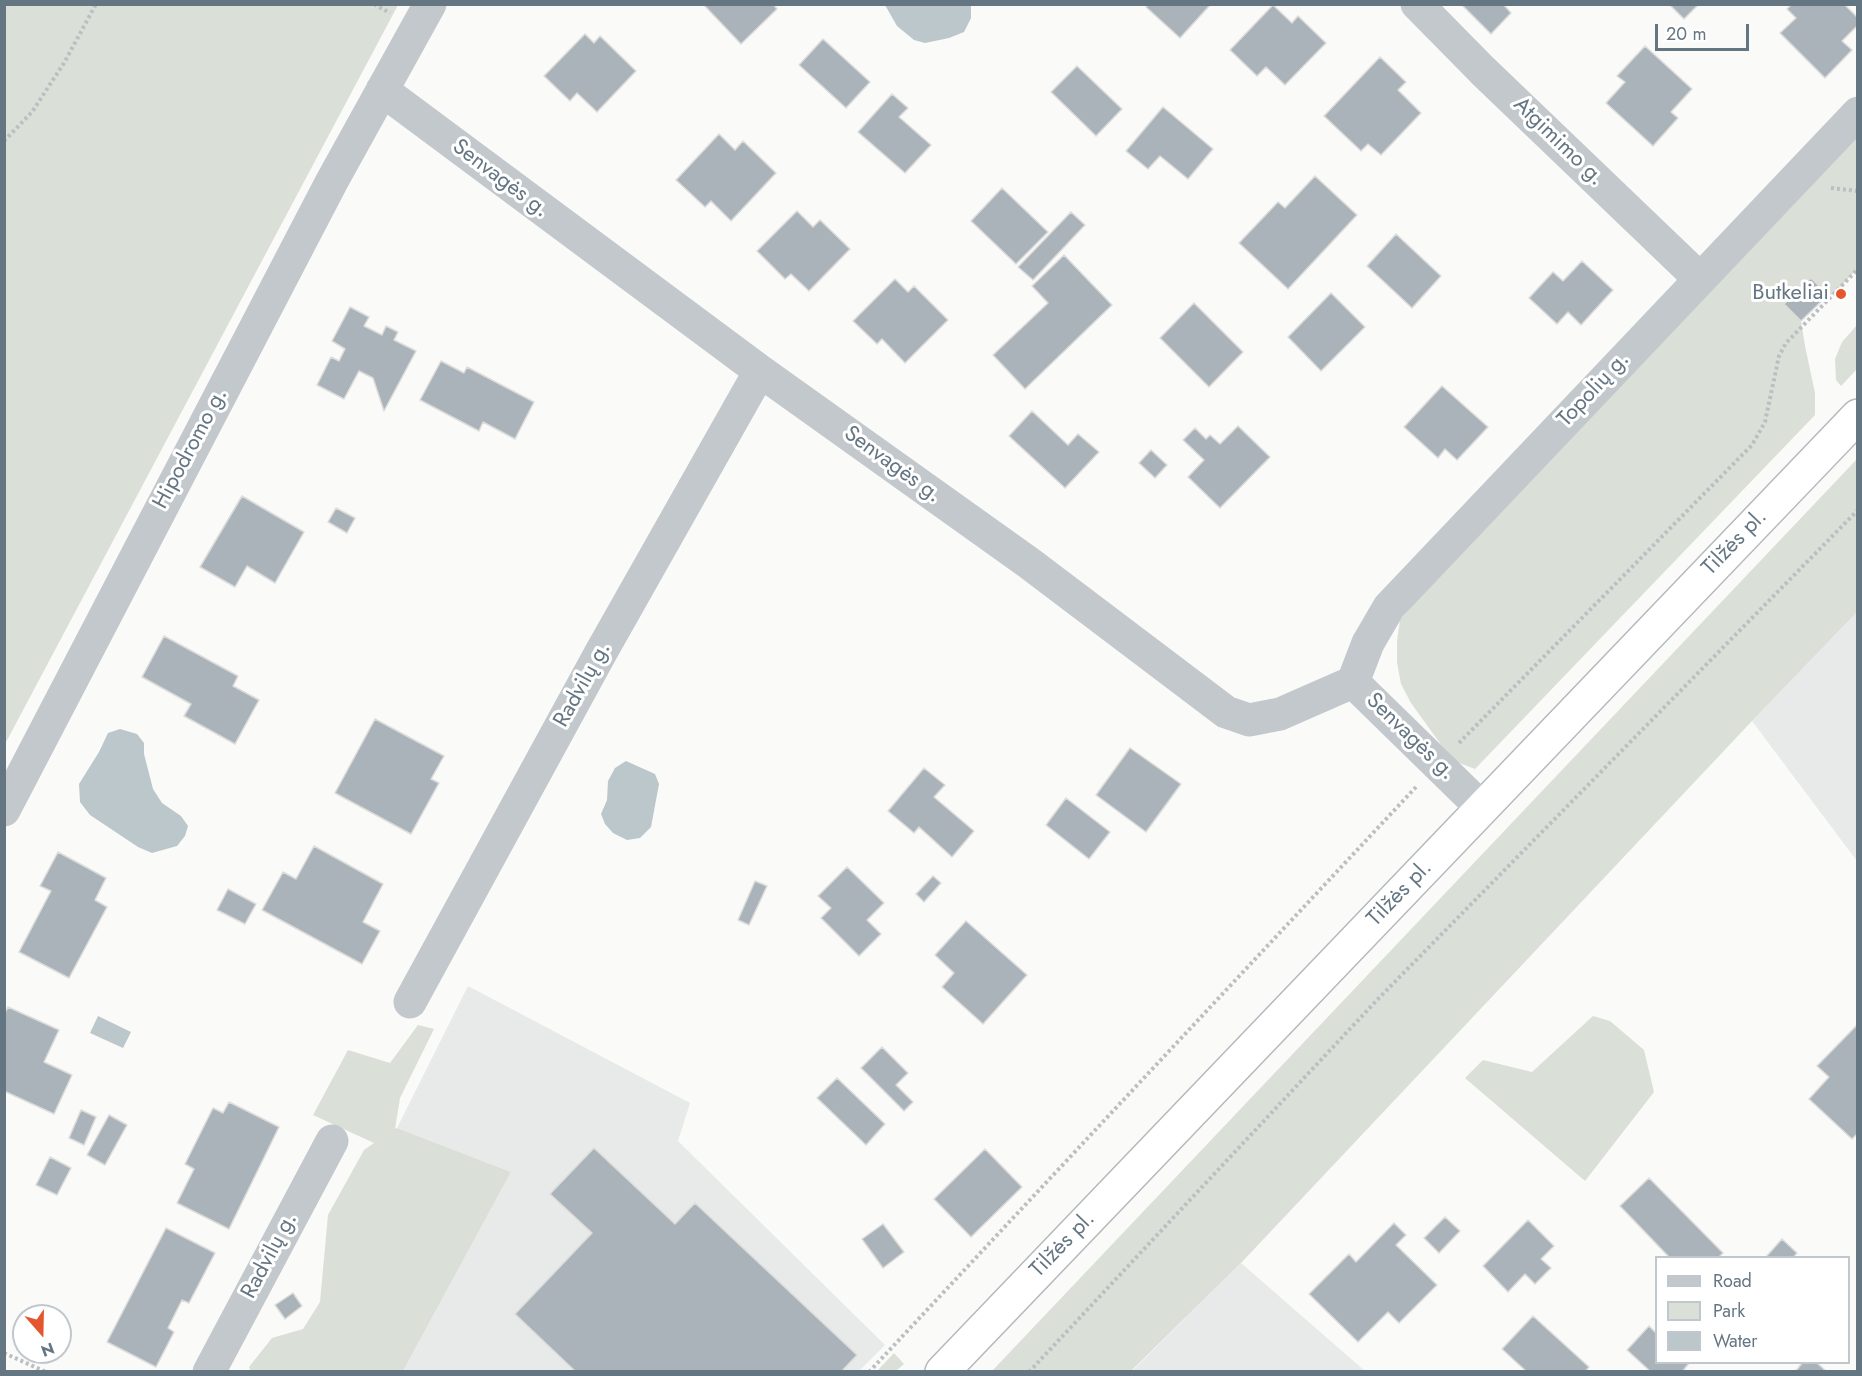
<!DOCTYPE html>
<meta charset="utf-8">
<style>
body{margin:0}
#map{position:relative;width:1862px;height:1376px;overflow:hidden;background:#fafaf8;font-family:Jost,sans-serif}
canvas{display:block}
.frame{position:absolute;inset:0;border:6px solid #657683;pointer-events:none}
.legend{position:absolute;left:1655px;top:1256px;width:195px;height:108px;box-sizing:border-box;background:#fff;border:2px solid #c1c8cd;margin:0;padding:8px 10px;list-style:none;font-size:18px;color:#657683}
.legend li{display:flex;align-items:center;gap:12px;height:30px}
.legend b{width:30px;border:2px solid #c1c8cd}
.north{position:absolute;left:12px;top:1304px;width:60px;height:60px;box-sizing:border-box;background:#fff;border:2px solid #c1c8cd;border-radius:50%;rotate:160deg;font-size:16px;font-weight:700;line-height:24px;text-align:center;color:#657683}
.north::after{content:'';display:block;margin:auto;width:21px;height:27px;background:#e4572e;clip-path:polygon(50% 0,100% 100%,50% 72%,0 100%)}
.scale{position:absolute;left:1655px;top:24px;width:94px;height:27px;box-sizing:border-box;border:3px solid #657683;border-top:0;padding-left:8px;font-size:18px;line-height:21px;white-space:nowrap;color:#657683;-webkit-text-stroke:4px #fff;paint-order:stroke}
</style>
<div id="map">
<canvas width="1862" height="1376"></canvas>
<div class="frame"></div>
<ul class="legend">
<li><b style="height:8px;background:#c3c8cc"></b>Road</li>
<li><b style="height:16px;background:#dadfd7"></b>Park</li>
<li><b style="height:16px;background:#bbc7cb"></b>Water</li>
</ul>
<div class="north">N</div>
<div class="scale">20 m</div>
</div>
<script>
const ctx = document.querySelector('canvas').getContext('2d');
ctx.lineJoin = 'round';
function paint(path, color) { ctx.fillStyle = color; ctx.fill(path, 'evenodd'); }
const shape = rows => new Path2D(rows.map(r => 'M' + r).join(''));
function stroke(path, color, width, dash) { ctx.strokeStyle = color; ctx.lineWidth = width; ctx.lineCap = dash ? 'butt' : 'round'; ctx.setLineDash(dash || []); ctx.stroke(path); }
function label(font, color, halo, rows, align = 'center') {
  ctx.font = font + ' Jost,sans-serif'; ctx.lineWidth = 6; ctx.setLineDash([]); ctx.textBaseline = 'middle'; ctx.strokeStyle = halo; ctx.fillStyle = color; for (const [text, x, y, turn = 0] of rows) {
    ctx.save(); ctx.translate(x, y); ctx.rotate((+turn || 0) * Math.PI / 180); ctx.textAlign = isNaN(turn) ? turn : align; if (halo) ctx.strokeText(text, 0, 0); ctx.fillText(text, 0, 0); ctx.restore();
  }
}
paint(shape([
 [1857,612,1857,861,1752,721],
 [468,986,690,1103,678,1141,885,1345,859,1371,403,1371,511,1172,397,1128],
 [1241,1263,1365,1371,1131,1372]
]), '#e8e9e9');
paint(shape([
 [4,5,398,5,5,744,4,744],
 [1857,132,1857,269,1834,294,1828,295,1811,278,1784,304,1801,321,1805,346,1815,393,1815,415,1475,769,1457,762,1442,746,1411,703,1401,684,1397,662,1397,641,1400,620,1412,606],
 [1857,325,1857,369,1841,386,1836,380,1835,359,1842,342],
 [1857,459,1857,612,1752,721,1241,1263,1131,1371,992,1371],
 [1593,1016,1610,1021,1644,1050,1654,1092,1585,1181,1465,1078,1483,1060,1532,1072],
 [418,1025,434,1029,400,1098,395,1129,397,1128,511,1172,403,1371,251,1372,249,1367,272,1338,303,1329,320,1302,328,1215,364,1150,374,1143,313,1115,348,1050,390,1063],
 [894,1353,904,1364,896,1371,877,1371]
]), '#dadfd7');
paint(shape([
 [885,5,971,5,971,18,964,32,949,38,925,43,914,40,897,26],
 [120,729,137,734,144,743,144,754,153,789,162,803,181,816,188,826,185,836,177,846,152,853,138,847,90,815,80,802,79,784,99,752,108,733],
 [626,761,655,774,659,784,651,827,640,838,627,840,613,833,605,824,601,814,607,800,608,781,615,768],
 [98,1016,131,1032,123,1048,90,1033]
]), '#bbc7cb');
const building = shape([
 [703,4,773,4,777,9,741,44,703,4],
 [1148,4,1211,4,1180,38,1146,7,1148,4],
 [1461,4,1503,4,1511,13,1491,34,1461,4],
 [1669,4,1699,4,1684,19,1669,4],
 [1792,4,1844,4,1858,18,1858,25,1842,41,1852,50,1825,78,1780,33,1796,18,1787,9,1792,4],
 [1273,5,1292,23,1298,16,1326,43,1285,85,1266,67,1257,76,1230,50,1273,5],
 [585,34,594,43,600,36,636,71,597,112,577,93,570,101,544,76,585,34],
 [823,39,870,82,846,108,799,65,823,39],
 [1645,46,1692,89,1671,112,1678,118,1653,146,1606,103,1625,82,1617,76,1645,46],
 [1380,57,1406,82,1398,90,1421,113,1381,155,1368,144,1361,151,1324,116,1380,57],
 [1077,66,1122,109,1096,136,1051,92,1077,66],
 [892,94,908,108,899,117,931,145,905,173,858,132,892,94],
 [1163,107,1213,149,1188,179,1160,156,1148,169,1126,151,1163,107],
 [719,134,735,150,743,141,776,173,731,221,711,201,705,207,676,180,719,134],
 [1315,176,1357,215,1288,289,1239,243,1278,202,1285,208,1315,176],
 [1002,188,1048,232,1016,264,971,221,1002,188],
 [797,211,813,227,820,220,850,249,809,291,791,274,785,279,757,251,797,211],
 [1071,212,1085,225,1033,280,1018,267,1071,212],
 [1396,234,1441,276,1412,308,1367,266,1396,234],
 [1064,255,1112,305,1025,389,993,355,1048,303,1032,286,1064,255],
 [1582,261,1613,290,1581,325,1568,312,1557,324,1529,298,1553,272,1563,281,1582,261],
 [1811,278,1828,295,1801,321,1784,304,1811,278],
 [895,279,908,292,914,286,948,320,905,363,882,339,877,344,853,321,895,279],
 [1331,293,1365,327,1321,371,1288,337,1331,293],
 [1194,303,1243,352,1209,387,1160,338,1194,303],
 [350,307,369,317,364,326,382,335,386,326,398,332,394,340,416,351,384,411,373,378,359,371,344,399,317,385,331,357,339,361,345,349,332,341,350,307],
 [441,361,464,373,467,367,534,402,515,439,483,422,479,431,420,400,441,361],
 [1442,386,1488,427,1457,460,1445,449,1438,458,1404,427,1442,386],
 [1032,411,1068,445,1078,434,1099,452,1065,488,1009,436,1032,411],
 [1238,426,1270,457,1220,508,1188,477,1204,460,1183,440,1195,428,1206,439,1210,435,1220,444,1238,426],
 [1151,450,1167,465,1155,478,1139,463,1151,450],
 [242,496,304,532,275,583,247,566,235,587,200,567,242,496],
 [336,508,355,518,347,533,328,522,336,508],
 [164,636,238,676,233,686,259,700,235,744,184,716,191,704,142,677,164,636],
 [375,719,444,756,431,779,439,783,411,834,335,793,375,719],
 [1130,748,1181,784,1146,832,1096,795,1130,748],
 [924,768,945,785,934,797,974,831,952,857,919,827,914,833,888,811,924,768],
 [1066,798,1110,832,1089,859,1046,825,1066,798],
 [314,846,383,884,363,922,380,931,362,964,262,910,283,872,296,879,314,846],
 [58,852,106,878,95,900,107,907,69,978,19,952,51,891,40,886,58,852],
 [847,867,884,903,867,920,881,934,859,956,821,918,831,908,818,896,847,867],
 [933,876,941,883,924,902,916,894,933,876],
 [755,881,767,886,749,925,738,920,755,881],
 [228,889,256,904,245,924,217,910,228,889],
 [966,921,1027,975,983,1024,942,987,954,973,935,955,966,921],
 [8,1007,59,1030,44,1062,72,1075,54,1114,4,1091,4,1015,8,1007],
 [1858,1024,1858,1133,1852,1139,1809,1099,1829,1077,1817,1066,1858,1024],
 [882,1047,908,1073,896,1085,913,1102,904,1111,861,1068,882,1047],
 [837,1078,885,1124,866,1145,817,1098,837,1078],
 [229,1102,279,1127,229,1229,177,1203,194,1169,185,1164,213,1108,223,1113,229,1102],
 [81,1110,96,1117,84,1145,69,1138,81,1110],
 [109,1115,127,1125,105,1165,87,1155,109,1115],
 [594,1148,675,1224,695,1203,857,1355,841,1372,576,1372,515,1314,592,1233,550,1194,594,1148],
 [985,1149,1022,1187,971,1237,934,1199,985,1149],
 [50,1157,71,1168,57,1195,36,1185,50,1157],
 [1649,1178,1723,1253,1718,1258,1670,1258,1620,1206,1649,1178],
 [1445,1217,1460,1231,1439,1253,1424,1238,1445,1217],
 [1528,1220,1554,1246,1541,1259,1551,1268,1535,1284,1525,1274,1508,1292,1483,1266,1528,1220],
 [1394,1223,1406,1235,1396,1245,1437,1285,1399,1323,1388,1312,1358,1342,1309,1294,1349,1254,1356,1262,1394,1223],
 [883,1224,904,1252,883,1268,862,1239,883,1224],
 [166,1228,215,1253,189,1303,182,1300,168,1328,174,1332,156,1367,107,1342,166,1228],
 [1782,1239,1797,1253,1793,1258,1765,1258,1782,1239],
 [293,1293,302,1306,285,1319,275,1305,293,1293],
 [1533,1316,1589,1367,1585,1372,1527,1372,1502,1349,1533,1316],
 [1649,1326,1656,1333,1656,1362,1690,1362,1682,1372,1651,1372,1627,1350,1649,1326],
 [1803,1362,1816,1362,1827,1372,1795,1372,1803,1362]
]);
paint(building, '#aab3b9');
stroke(building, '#dcdcda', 1.5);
const highway = shape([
 [942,1372,1858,416]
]);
stroke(highway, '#b4b9bd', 36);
stroke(shape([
 [374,4,390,13],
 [4,141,32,112,64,63,96,4],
 [1831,188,1858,191],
 [1459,743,1752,445,1765,422,1779,356,1786,343,1858,269],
 [4,1353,46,1372],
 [869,1372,1416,787],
 [1029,1372,1377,1000,1858,510]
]), '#bbbfc2', 4, [3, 3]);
stroke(shape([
 [1417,4,1483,71,1700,279],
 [382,90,760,371,1029,563,1226,712,1249,720,1280,714,1353,682,1482,808],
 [1353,682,1368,643,1389,607,1858,113],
 [4,810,332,181,430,4],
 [410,1002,600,654,760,371],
 [209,1372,332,1141]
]), '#c3c8cc', 33);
stroke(highway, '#fff', 33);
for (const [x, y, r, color] of [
 [1841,294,6,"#e4572e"]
]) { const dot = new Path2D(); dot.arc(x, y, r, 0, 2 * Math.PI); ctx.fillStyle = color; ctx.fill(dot); stroke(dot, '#fff', 2); }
label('22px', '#657683', '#fff', [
 ["Atgimimo g.",1558,142,44],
 ["Senvagės g.",500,179,37],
 ["Topolių g.",1594,390,-47],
 ["Hipodromo g.",191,449,-62],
 ["Senvagės g.",892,465,36],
 ["Tilžės pl.",1735,543,-46],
 ["Radvilų g.",583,685,-61],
 ["Senvagės g.",1410,737,44],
 ["Tilžės pl.",1400,894,-46],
 ["Tilžės pl.",1063,1245,-46],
 ["Radvilų g.",270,1256,-62]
]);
label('22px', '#657683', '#fff', [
 ["Butkeliai",1829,294]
], 'right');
</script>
